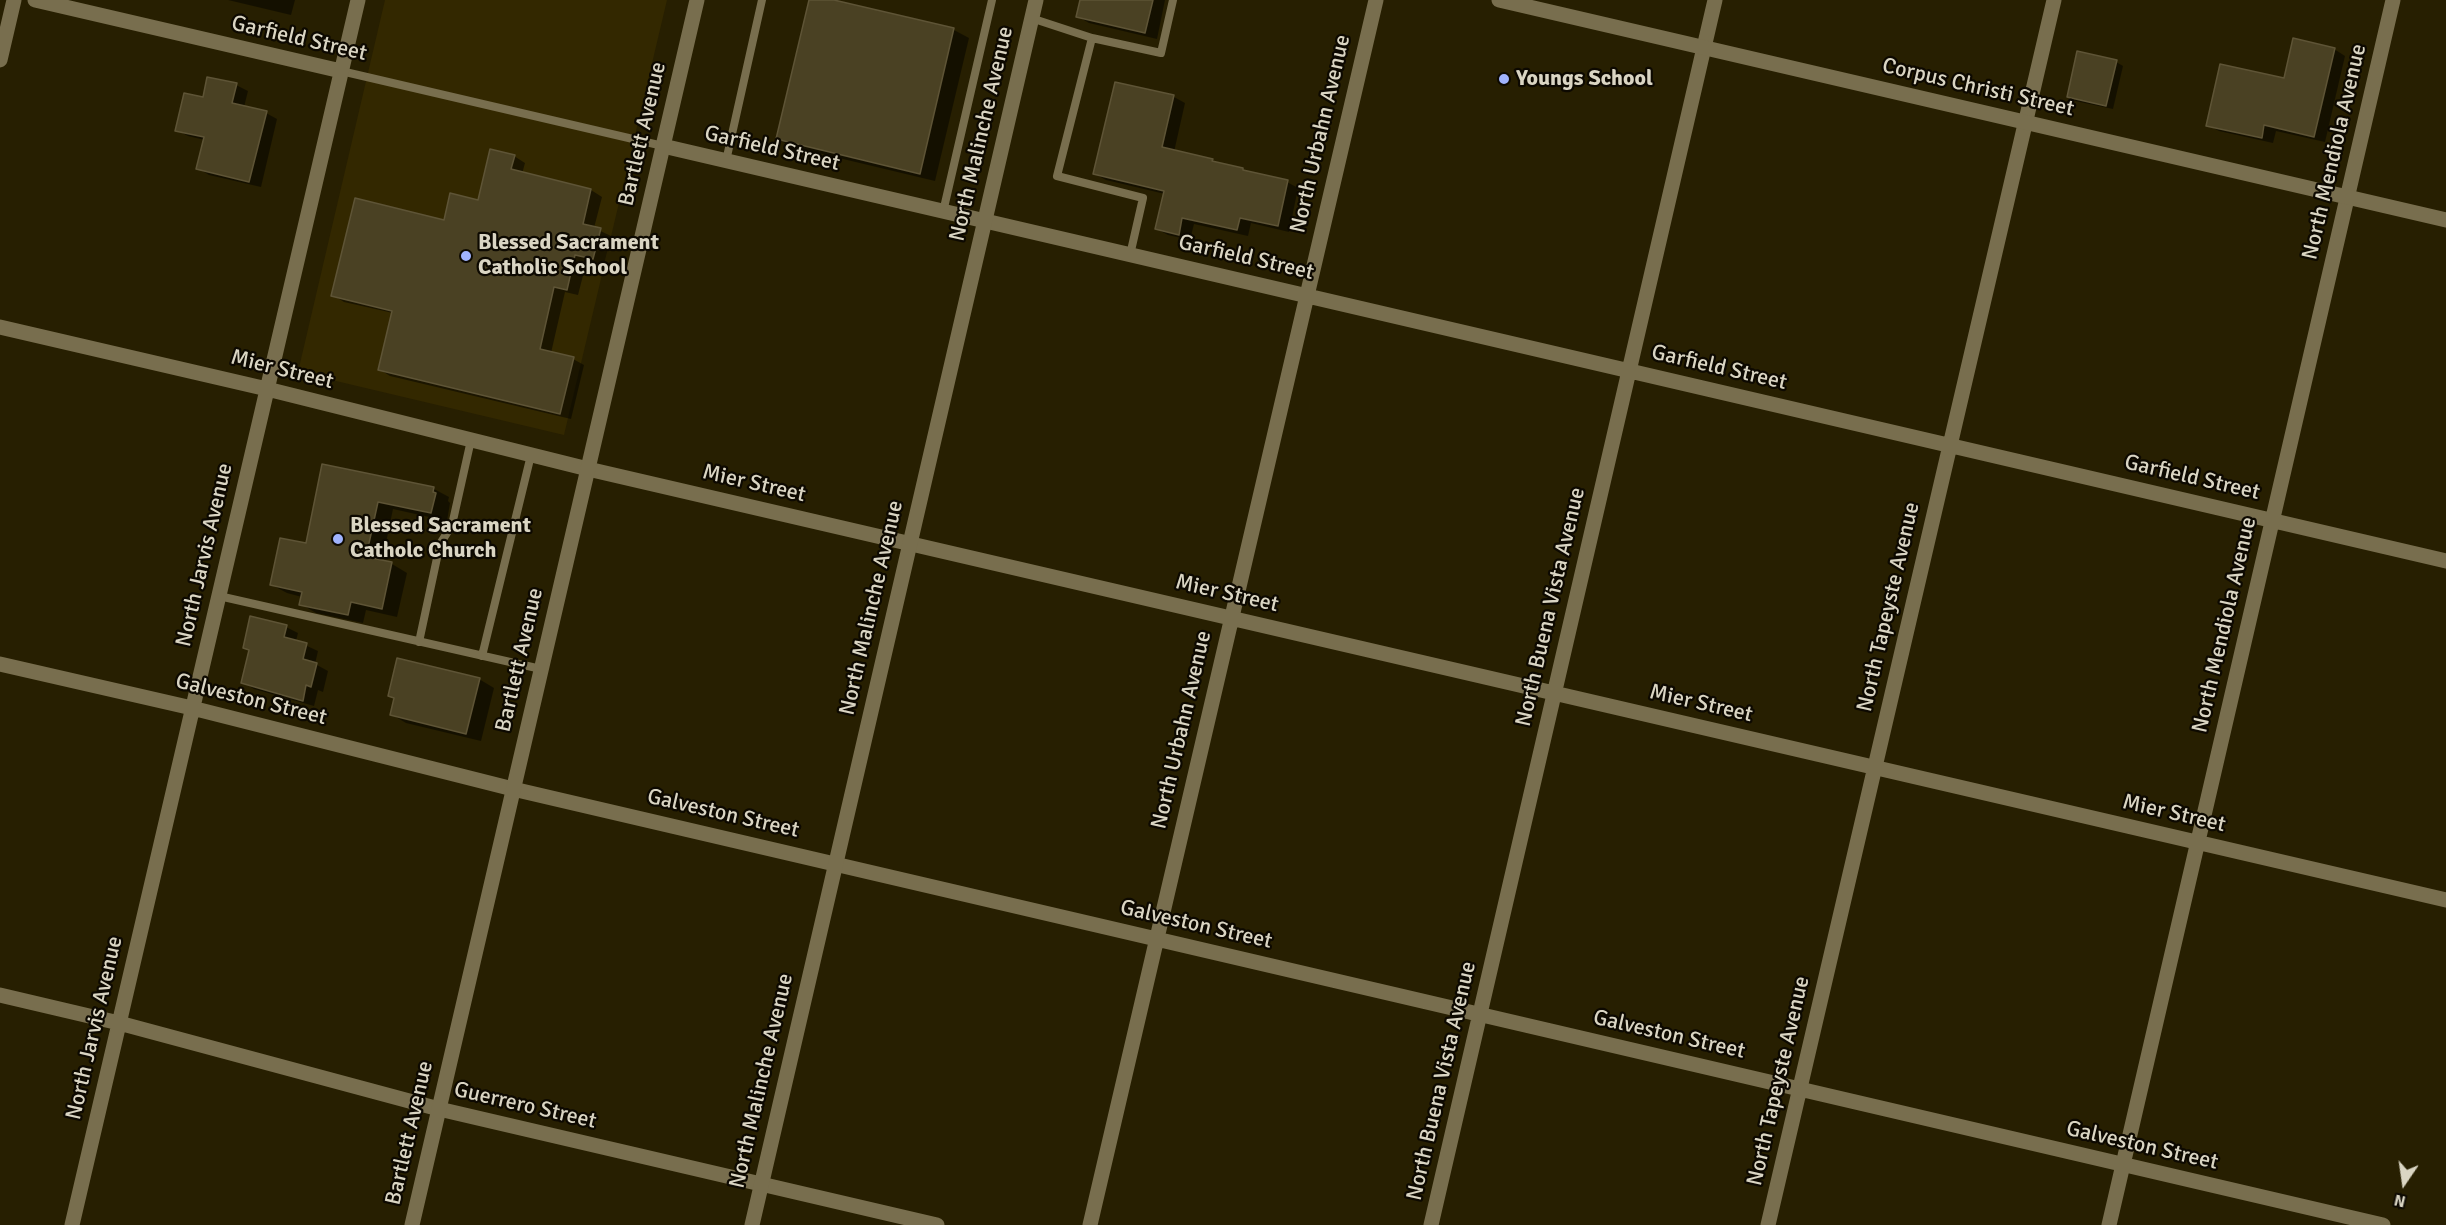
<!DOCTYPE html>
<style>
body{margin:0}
#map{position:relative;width:2446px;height:1225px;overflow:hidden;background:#271f01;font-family:Signika,sans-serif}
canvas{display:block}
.north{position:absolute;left:2374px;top:1153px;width:60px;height:60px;-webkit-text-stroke:4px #0d0901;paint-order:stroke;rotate:193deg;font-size:16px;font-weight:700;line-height:24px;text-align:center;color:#dad5c3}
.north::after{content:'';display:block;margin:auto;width:21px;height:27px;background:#dad5c3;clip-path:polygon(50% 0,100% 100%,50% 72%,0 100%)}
</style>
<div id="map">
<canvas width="2446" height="1225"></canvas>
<div class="north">N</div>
</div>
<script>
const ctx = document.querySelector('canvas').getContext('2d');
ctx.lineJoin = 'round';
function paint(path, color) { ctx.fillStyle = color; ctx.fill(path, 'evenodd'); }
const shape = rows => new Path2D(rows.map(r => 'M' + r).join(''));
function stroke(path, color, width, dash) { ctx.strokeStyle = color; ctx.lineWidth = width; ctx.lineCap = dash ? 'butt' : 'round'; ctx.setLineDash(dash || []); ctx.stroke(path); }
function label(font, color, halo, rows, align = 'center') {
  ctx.font = font + ' Signika,sans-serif'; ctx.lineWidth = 4.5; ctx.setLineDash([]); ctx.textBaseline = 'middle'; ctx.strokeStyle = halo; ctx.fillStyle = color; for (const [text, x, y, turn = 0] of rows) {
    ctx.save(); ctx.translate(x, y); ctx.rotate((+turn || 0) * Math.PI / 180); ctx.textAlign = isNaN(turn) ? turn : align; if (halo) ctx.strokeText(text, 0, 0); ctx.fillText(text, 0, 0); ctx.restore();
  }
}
paint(shape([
 [385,0,667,0,564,435,298,372]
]), '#332800');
paint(shape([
 [228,0,295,0,291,15],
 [810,0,828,0,954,30,969,38,935,181,793,147,777,139],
 [1081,0,1165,0,1157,39,1089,23,1077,16],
 [2334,49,2345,56,2325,142,2276,131,2273,143,2219,131,2208,125],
 [2116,62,2123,66,2113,109,2075,101,2068,96],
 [1116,83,1174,97,1185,103,1174,152,1287,182,1298,188,1289,232,1251,223,1248,236,1194,224,1190,240,1168,235,1157,229,1165,194,1106,180,1095,174],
 [236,85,248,91,244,107,266,113,277,119,261,187,209,175,198,168,205,140,188,136,177,130,204,99],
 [514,156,525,163,522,174,591,190,602,197,594,228,611,236,604,265,587,260,578,295,565,292,551,353,573,359,584,365,571,419,390,376,379,369,393,313,344,302,333,295,479,202],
 [323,465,434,489,449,497,448,501,450,503,447,521,393,509,382,562,392,564,407,573,397,617,366,610,363,623,316,613,301,604,302,597,287,593,272,585,307,545],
 [286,627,298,633,296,641,318,651,315,664,328,671,323,692,318,690,314,706,254,689,243,682,250,651,245,648],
 [479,679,494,688,481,741,406,723,391,714,395,699,389,696]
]), '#0007');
const building = shape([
 [809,0,834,0,954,28,920,174,776,139,809,0],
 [1080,0,1153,0,1145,33,1076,17,1080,0],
 [2293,38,2335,48,2314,137,2264,125,2262,138,2206,126,2220,64,2284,78,2293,38],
 [2077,51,2117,60,2106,106,2067,97,2077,51],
 [207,77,237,83,232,103,267,111,249,182,196,169,204,137,175,131,184,93,203,97,207,77],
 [1115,82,1174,95,1162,147,1213,159,1212,161,1243,168,1243,170,1288,180,1278,226,1240,218,1237,230,1182,218,1179,235,1155,229,1164,191,1093,174,1115,82],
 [490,149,515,155,511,169,591,189,583,224,601,228,593,259,575,255,567,290,554,287,540,349,574,357,560,414,378,370,392,311,331,296,355,198,444,220,450,193,478,200,490,149],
 [322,464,434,487,433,492,436,493,431,513,378,502,366,557,392,562,382,609,351,602,348,615,299,605,302,592,270,585,280,538,306,543,322,464],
 [250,616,287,625,284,637,307,643,303,659,317,663,311,687,306,685,303,701,241,683,249,650,243,648,250,616],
 [397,658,480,678,466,734,390,715,394,698,388,696,397,658]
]);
paint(building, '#4a4123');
stroke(building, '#5e5436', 1.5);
stroke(shape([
 [1031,18,1092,38,1161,53,1173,0],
 [1092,38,1057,176,1143,198,1130,255],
 [341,71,663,146],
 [726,161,762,0],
 [943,212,992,0],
 [219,596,541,669],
 [419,642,440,544,452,525,471,440],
 [482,656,531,455]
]), '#786e4e', 8);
stroke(shape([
 [35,0,341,71],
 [0,60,14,0],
 [663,146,2446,561],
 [0,327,267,389,588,469,2446,900],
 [0,664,192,708,513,789,2383,1225],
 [0,995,119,1023,439,1109,937,1225],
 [72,1225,358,0],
 [1090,1225,1376,0],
 [1431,1225,1715,0],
 [1768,1225,2054,0],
 [2109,1225,2393,0]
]), '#786e4e', 15);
stroke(shape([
 [1499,0,2446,220],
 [412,1225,697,0],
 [752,1225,1036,0]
]), '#786e4e', 15);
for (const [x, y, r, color] of [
 [1504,79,6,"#a0b3fd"],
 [466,256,6,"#a0b3fd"],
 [338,539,6,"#a0b3fd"]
]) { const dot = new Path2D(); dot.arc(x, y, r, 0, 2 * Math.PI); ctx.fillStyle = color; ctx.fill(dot); stroke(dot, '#0d0901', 2); }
label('22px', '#dad5c3', '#0d0901', [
 ["Garfield Street",299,39,13],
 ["Corpus Christi Street",1978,88,13],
 ["Bartlett Avenue",643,134,-77],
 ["North Malinche Avenue",982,134,-77],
 ["North Urbahn Avenue",1321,134,-77],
 ["Garfield Street",772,149,13],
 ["North Mendiola Avenue",2335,152,-77],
 ["Garfield Street",1246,258,13],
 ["Garfield Street",1719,368,13],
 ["Mier Street",282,370,14],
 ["Garfield Street",2192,478,13],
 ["Mier Street",754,484,13],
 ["North Jarvis Avenue",205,555,-77],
 ["Mier Street",1227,594,13],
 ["North Buena Vista Avenue",1551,607,-77],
 ["North Tapeyste Avenue",1889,607,-77],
 ["North Malinche Avenue",872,608,-77],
 ["North Mendiola Avenue",2225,625,-77],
 ["Bartlett Avenue",520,660,-77],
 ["Galveston Street",251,700,14],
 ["Mier Street",1701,704,13],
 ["North Urbahn Avenue",1182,730,-77],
 ["Galveston Street",723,814,13],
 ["Mier Street",2174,814,13],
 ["Galveston Street",1196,925,13],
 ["North Jarvis Avenue",95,1028,-77],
 ["Galveston Street",1669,1035,13],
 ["North Malinche Avenue",762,1081,-77],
 ["North Buena Vista Avenue",1442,1081,-77],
 ["North Tapeyste Avenue",1779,1081,-77],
 ["Guerrero Street",525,1106,13],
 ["Bartlett Avenue",410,1133,-77],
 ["Galveston Street",2142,1146,13]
]);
label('bold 22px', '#dad5c3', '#0d0901', [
 ["Youngs School",1516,79],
 ["Blessed Sacrament",478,243],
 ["Catholic School",478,268],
 ["Blessed Sacrament",350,526],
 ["Catholc Church",350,551]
], 'left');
</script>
